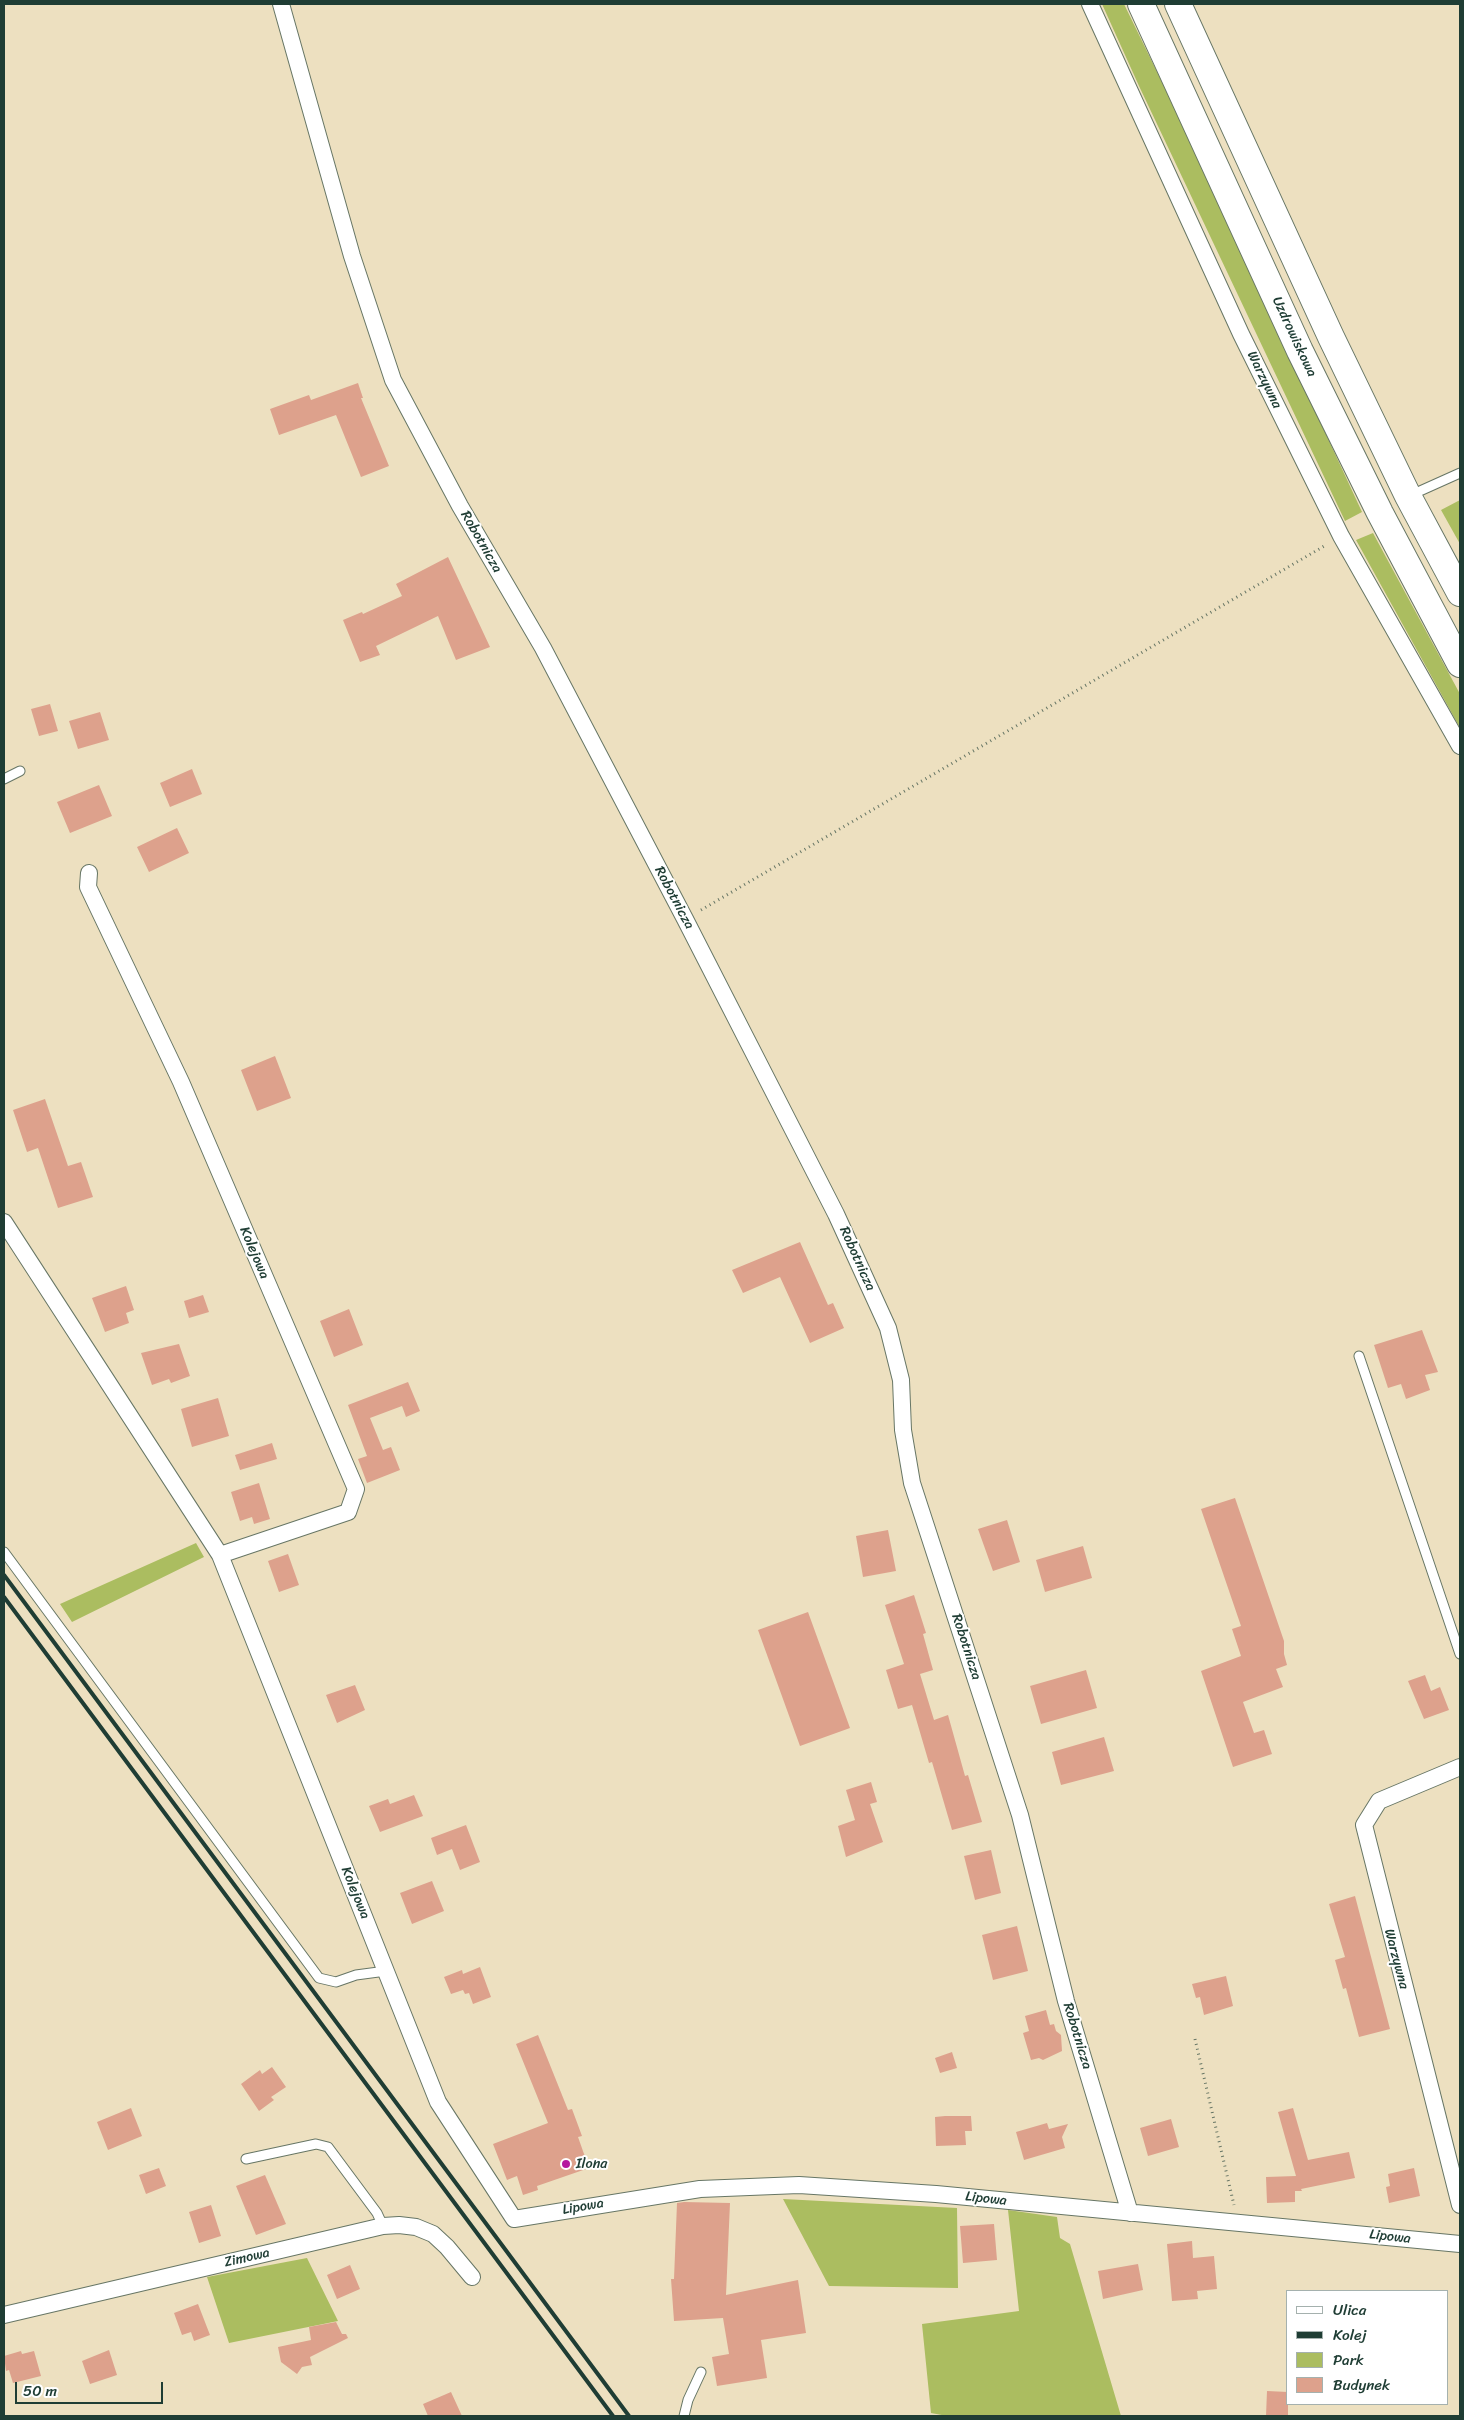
<!DOCTYPE html>
<style>
body{margin:0}
#map{position:relative;width:1464px;height:2420px;overflow:hidden;background:#ede0c0;font-family:Sriracha,sans-serif}
canvas{display:block}
.frame{position:absolute;inset:0;border:5px solid #1f3d34;pointer-events:none}
.legend{position:absolute;left:1286px;top:2290px;width:162px;height:115px;box-sizing:border-box;background:#fff;border:1px solid #a5b1ae;margin:0;padding:6px 9px;list-style:none;font-size:15px;color:#1f3d34}
.legend li{display:flex;align-items:center;gap:10px;height:25px}
.legend b{width:25px;border:1px solid #a5b1ae}
.scale{position:absolute;left:15px;top:2382px;width:148px;height:22px;box-sizing:border-box;border:2px solid #1f3d34;border-top:0;padding-left:6px;font-size:15px;line-height:18px;white-space:nowrap;color:#1f3d34;-webkit-text-stroke:4px #fff;paint-order:stroke}
</style>
<div id="map">
<canvas width="1464" height="2420"></canvas>
<div class="frame"></div>
<ul class="legend">
<li><b style="height:6px;background:#fff"></b>Ulica</li>
<li><b style="height:6px;background:#1f3d34"></b>Kolej</li>
<li><b style="height:14px;background:#abbd60"></b>Park</li>
<li><b style="height:14px;background:#dda18c"></b>Budynek</li>
</ul>
<div class="scale">50 m</div>
</div>
<script>
const ctx = document.querySelector('canvas').getContext('2d');
ctx.lineJoin = 'round';
function paint(path, color) { ctx.fillStyle = color; ctx.fill(path, 'evenodd'); }
const shape = rows => new Path2D(rows.map(r => 'M' + r).join(''));
function stroke(path, color, width, dash) { ctx.strokeStyle = color; ctx.lineWidth = width; ctx.lineCap = dash ? 'butt' : 'round'; ctx.setLineDash(dash || []); ctx.stroke(path); }
function label(font, color, halo, rows, align = 'center') {
  ctx.font = font + ' Sriracha,sans-serif'; ctx.lineWidth = 4; ctx.setLineDash([]); ctx.textBaseline = 'middle'; ctx.strokeStyle = halo; ctx.fillStyle = color; for (const [text, x, y, turn = 0] of rows) {
    ctx.save(); ctx.translate(x, y); ctx.rotate((+turn || 0) * Math.PI / 180); ctx.textAlign = isNaN(turn) ? turn : align; if (halo) ctx.strokeText(text, 0, 0); ctx.fillText(text, 0, 0); ctx.restore();
  }
}
paint(shape([
 [1102,4,1124,4,1179,117,1362,512,1345,521,1139,86],
 [1460,500,1460,544,1441,510],
 [1373,533,1460,694,1460,728,1356,540],
 [196,1543,204,1557,72,1622,60,1604],
 [783,2199,957,2208,958,2288,829,2286],
 [1008,2210,1057,2217,1060,2238,1070,2244,1121,2416,947,2416,931,2413,922,2324,1019,2311],
 [307,2258,338,2321,229,2343,207,2277]
]), '#abbd60');
paint(shape([
 [358,383,363,398,361,398,389,466,361,477,336,415,279,435,270,409,309,395,311,400],
 [448,557,490,647,456,660,438,616,376,646,380,655,360,662,343,620,362,612,363,614,402,596,396,584],
 [50,704,58,731,39,736,31,709],
 [100,712,109,740,78,749,69,721],
 [192,769,202,794,170,807,160,783],
 [99,785,112,816,70,833,57,802],
 [177,828,189,853,149,872,137,847],
 [275,1056,291,1098,257,1111,241,1070],
 [45,1099,68,1166,81,1162,93,1197,58,1208,38,1148,27,1152,13,1110],
 [800,1242,828,1305,833,1303,844,1328,810,1343,780,1277,743,1293,732,1270],
 [126,1286,134,1310,126,1313,129,1323,105,1332,92,1298],
 [203,1295,209,1312,189,1318,184,1301],
 [349,1309,363,1345,334,1357,320,1321],
 [1422,1330,1438,1372,1425,1375,1430,1390,1406,1399,1401,1384,1388,1388,1374,1345],
 [179,1344,190,1376,171,1383,169,1379,152,1385,141,1353],
 [408,1382,420,1411,406,1417,402,1406,370,1418,383,1450,391,1447,400,1470,367,1483,358,1459,367,1456,348,1405],
 [218,1398,229,1436,192,1447,181,1409],
 [272,1443,277,1459,240,1470,235,1455],
 [259,1483,270,1519,254,1524,252,1517,240,1521,231,1492],
 [1235,1498,1284,1641,1284,1654,1287,1665,1276,1669,1283,1687,1243,1702,1254,1733,1264,1730,1272,1754,1233,1767,1201,1671,1241,1656,1232,1629,1241,1626,1201,1509],
 [1007,1520,1020,1562,993,1571,978,1529],
 [888,1530,896,1571,863,1577,856,1536],
 [1083,1546,1092,1578,1045,1592,1036,1560],
 [288,1554,299,1585,279,1592,268,1561],
 [914,1595,926,1633,923,1634,933,1670,920,1674,934,1720,948,1715,965,1776,968,1775,982,1822,952,1830,932,1762,929,1763,912,1705,898,1709,886,1670,904,1664,885,1605],
 [808,1612,850,1728,800,1746,758,1630],
 [1086,1670,1097,1708,1041,1724,1030,1686],
 [1425,1675,1431,1691,1440,1687,1449,1710,1424,1719,1408,1681],
 [355,1685,365,1710,337,1723,326,1695],
 [1104,1737,1114,1771,1061,1785,1052,1752],
 [871,1782,877,1802,870,1804,883,1842,846,1857,838,1826,855,1820,846,1790],
 [414,1795,423,1816,380,1832,369,1806,388,1799,390,1804],
 [466,1825,480,1862,460,1870,452,1849,437,1855,431,1838],
 [991,1850,1001,1893,975,1900,964,1856],
 [432,1881,444,1911,412,1924,400,1893],
 [1355,1896,1390,2029,1359,2037,1346,1988,1343,1989,1335,1960,1345,1957,1329,1904],
 [1017,1926,1028,1971,993,1980,982,1935],
 [480,1967,491,1997,473,2004,469,1993,465,1994,463,1990,451,1994,444,1977,462,1970,463,1974],
 [1226,1976,1233,2006,1204,2015,1200,1997,1196,1998,1192,1984],
 [1046,2010,1050,2025,1054,2024,1056,2031,1061,2035,1062,2051,1043,2060,1039,2058,1031,2060,1023,2033,1029,2031,1025,2016],
 [538,2035,568,2110,572,2109,582,2136,578,2137,589,2168,537,2186,538,2190,523,2195,517,2176,507,2180,493,2144,548,2123,516,2044],
 [952,2052,957,2068,940,2073,935,2058],
 [272,2067,286,2087,271,2097,274,2100,259,2111,241,2084,260,2070,262,2074],
 [131,2108,142,2136,108,2150,97,2122],
 [1293,2108,1308,2160,1349,2152,1355,2178,1301,2189,1302,2191,1295,2191,1295,2202,1267,2203,1266,2177,1296,2176,1278,2112],
 [945,2116,971,2116,972,2131,965,2131,966,2145,936,2146,935,2117],
 [1171,2119,1179,2147,1148,2156,1140,2128],
 [1047,2123,1049,2129,1068,2124,1062,2137,1065,2148,1024,2160,1016,2132],
 [159,2168,166,2186,146,2194,139,2175],
 [1414,2168,1420,2196,1389,2203,1386,2187,1390,2186,1388,2174],
 [265,2175,286,2224,256,2235,236,2186],
 [684,2202,730,2203,726,2295,798,2280,806,2333,761,2340,767,2378,717,2386,712,2357,729,2354,723,2318,674,2321,671,2279,674,2279,677,2203],
 [211,2205,221,2236,199,2243,189,2212],
 [994,2224,997,2260,963,2263,960,2226],
 [1192,2241,1193,2258,1214,2256,1217,2289,1197,2291,1198,2299,1172,2301,1167,2244],
 [1138,2264,1143,2290,1103,2299,1098,2271],
 [350,2265,360,2289,337,2299,327,2275],
 [198,2304,210,2335,194,2341,191,2332,182,2335,174,2313],
 [336,2322,342,2334,346,2334,348,2338,310,2357,312,2365,302,2367,297,2374,281,2362,278,2347,311,2340,309,2327],
 [109,2350,117,2375,90,2384,82,2361],
 [21,2351,22,2354,34,2351,41,2376,13,2383,9,2370,6,2371,4,2356],
 [1267,2391,1288,2392,1288,2416,1266,2416],
 [451,2392,462,2416,428,2416,423,2404]
]), '#dda18c');
const service = shape([
 [1411,495,1460,473],
 [4,779,20,771],
 [1359,1356,1460,1654],
 [4,1552,319,1978,336,1982,356,1975,386,1971],
 [246,2159,316,2144,328,2147,377,2213,383,2226],
 [684,2416,688,2400,701,2372]
]);
const minor = shape([
 [281,4,352,256,393,380,460,506,543,648,685,919,836,1214,888,1328,901,1380,903,1430,912,1483,1020,1815,1066,2001,1130,2213],
 [1090,4,1241,334,1341,536,1460,746],
 [89,873,88,887,181,1082,356,1489,348,1512,220,1555],
 [4,1222,220,1555,438,2102,514,2219,700,2189,799,2185,936,2194,1460,2244],
 [1460,1767,1379,1801,1364,1825,1460,2205],
 [4,2315,383,2226,399,2225,416,2227,433,2234,447,2247,472,2277]
]);
const primary = shape([
 [1141,4,1300,351,1380,513,1460,664],
 [1178,4,1331,337,1408,496,1460,593]
]);
stroke(service, '#677665', 11);
stroke(minor, '#677665', 18);
stroke(primary, '#677665', 28);
stroke(shape([
 [701,910,1326,545],
 [1195,2039,1234,2205]
]), '#677665', 3, [1, 4]);
stroke(service, '#fff', 9);
stroke(minor, '#fff', 16);
stroke(primary, '#fff', 26);
stroke(shape([
 [4,1575,629,2416],
 [4,1597,613,2416]
]), '#1f3d34', 4);
for (const [x, y, r, color] of [
 [566,2164,5,"#b5179e"]
]) { const dot = new Path2D(); dot.arc(x, y, r, 0, 2 * Math.PI); ctx.fillStyle = color; ctx.fill(dot); stroke(dot, '#fff', 2); }
label('14px', '#1f3d34', '#fff', [
 ["Uzdrowiskowa",1294,337,65],
 ["Warzywna",1264,380,64],
 ["Robotnicza",481,542,60],
 ["Robotnicza",674,898,62],
 ["Kolejowa",254,1253,67],
 ["Robotnicza",857,1259,66],
 ["Robotnicza",966,1647,72],
 ["Kolejowa",355,1893,68],
 ["Warzywna",1396,1959,75],
 ["Robotnicza",1077,2036,73],
 ["Lipowa",986,2199,6],
 ["Lipowa",583,2207,-10],
 ["Lipowa",1390,2237,6],
 ["Zimowa",247,2258,-13]
]);
label('14px', '#1f3d34', '#fff', [
 ["Ilona",576,2164]
], 'left');
</script>
